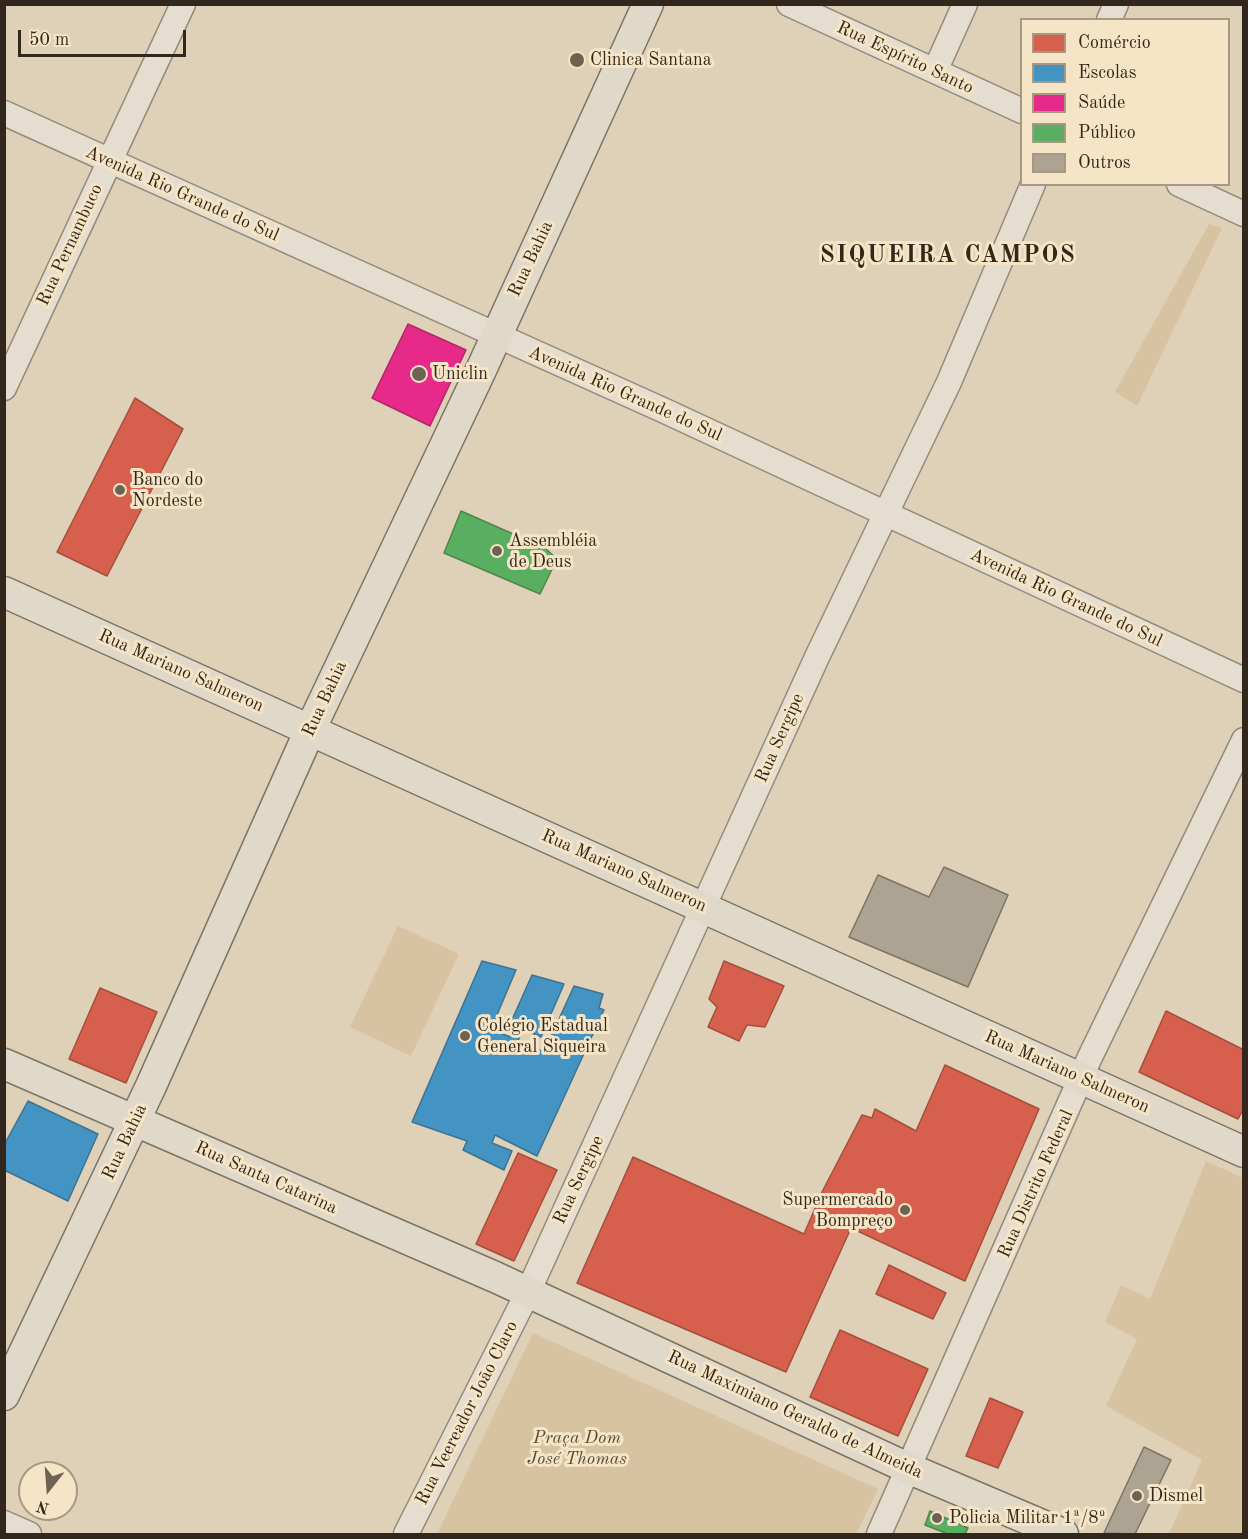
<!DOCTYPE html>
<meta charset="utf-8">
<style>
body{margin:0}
#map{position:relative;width:1248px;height:1539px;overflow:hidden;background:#dfd1b7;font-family:"Old Standard TT",serif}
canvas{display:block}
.frame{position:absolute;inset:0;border:6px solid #31271c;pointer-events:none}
.legend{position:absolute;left:1020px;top:18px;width:210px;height:168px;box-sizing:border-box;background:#f5e4c5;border:2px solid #a79881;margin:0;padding:8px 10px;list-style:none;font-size:18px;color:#31271c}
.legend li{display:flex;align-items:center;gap:12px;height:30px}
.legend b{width:30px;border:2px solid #a79881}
.north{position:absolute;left:18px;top:1461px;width:60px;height:60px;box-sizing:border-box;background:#f5e4c5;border:2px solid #a79881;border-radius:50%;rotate:197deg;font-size:16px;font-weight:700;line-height:24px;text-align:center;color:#31271c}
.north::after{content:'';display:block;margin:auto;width:21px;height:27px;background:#6e6252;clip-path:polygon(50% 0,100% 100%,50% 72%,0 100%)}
.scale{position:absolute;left:18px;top:30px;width:168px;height:27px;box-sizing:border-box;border:3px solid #31271c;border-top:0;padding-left:8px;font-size:18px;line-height:21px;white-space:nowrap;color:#31271c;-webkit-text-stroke:4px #f5e4c5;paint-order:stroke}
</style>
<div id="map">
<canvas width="1248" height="1539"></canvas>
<div class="frame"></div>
<ul class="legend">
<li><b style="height:16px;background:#d6604d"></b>Comércio</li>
<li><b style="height:16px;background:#4393c3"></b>Escolas</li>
<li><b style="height:16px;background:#e7298a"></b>Saúde</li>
<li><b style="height:16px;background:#5aae61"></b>Público</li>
<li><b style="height:16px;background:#ada392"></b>Outros</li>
</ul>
<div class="north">N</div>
<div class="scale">50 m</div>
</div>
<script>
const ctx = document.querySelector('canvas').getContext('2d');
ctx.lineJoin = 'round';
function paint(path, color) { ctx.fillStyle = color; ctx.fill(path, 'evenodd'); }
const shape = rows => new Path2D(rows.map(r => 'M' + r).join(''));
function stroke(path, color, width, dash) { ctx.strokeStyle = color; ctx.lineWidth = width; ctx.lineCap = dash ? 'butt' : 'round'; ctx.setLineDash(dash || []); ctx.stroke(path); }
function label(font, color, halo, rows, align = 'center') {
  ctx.font = font + ' "Old Standard TT",serif'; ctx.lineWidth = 6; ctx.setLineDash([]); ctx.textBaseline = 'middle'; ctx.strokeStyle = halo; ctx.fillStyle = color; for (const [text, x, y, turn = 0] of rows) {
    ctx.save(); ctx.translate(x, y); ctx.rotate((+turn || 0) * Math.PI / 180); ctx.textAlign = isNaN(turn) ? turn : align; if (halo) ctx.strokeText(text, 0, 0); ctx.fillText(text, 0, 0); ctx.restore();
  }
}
paint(shape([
 [1209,224,1222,228,1137,406,1115,392],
 [398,926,459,954,411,1056,350,1027],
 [1206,1161,1243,1178,1243,1534,1169,1534,1202,1460,1106,1406,1137,1339,1105,1322,1121,1285,1150,1299],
 [533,1333,878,1489,856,1534,437,1534]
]), '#d7c3a1');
const shops = shape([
 [135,398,183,429,107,576,57,552,135,398],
 [724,961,784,986,765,1027,747,1025,739,1041,708,1027,717,1007,709,999,724,961],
 [100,988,157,1012,126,1083,69,1059,100,988],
 [1166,1011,1244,1050,1244,1108,1238,1119,1139,1072,1166,1011],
 [945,1065,1039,1109,965,1281,851,1228,786,1372,577,1283,633,1157,804,1234,822,1192,862,1115,872,1118,875,1109,916,1131,945,1065],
 [518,1153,557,1170,514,1261,476,1244,518,1153],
 [889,1265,946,1293,933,1319,876,1294,889,1265],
 [840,1330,928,1369,898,1436,810,1397,840,1330],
 [990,1398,1023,1412,998,1468,966,1456,990,1398]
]);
paint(shops, '#d6604d');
stroke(shops, '#a44f3e', 1.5);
const schools = shape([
 [482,961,516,970,491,1029,510,1037,515,1024,511,1022,532,975,564,984,541,1037,523,1029,518,1041,544,1052,574,986,603,994,599,1008,604,1010,537,1156,495,1135,492,1143,512,1151,504,1170,463,1150,467,1141,412,1122,482,961],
 [28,1101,98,1134,68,1201,4,1170,4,1145,28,1101]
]);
paint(schools, '#4393c3');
stroke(schools, '#3e7391', 1.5);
const health = shape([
 [408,324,466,350,430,426,372,398,408,324]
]);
paint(health, '#e7298a');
stroke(health, '#b02869', 1.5);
const public = shape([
 [461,511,545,548,557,559,540,594,444,553,461,511],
 [930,1511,968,1528,965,1534,948,1534,925,1525,930,1511]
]);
paint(public, '#5aae61');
stroke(public, '#4e864c', 1.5);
const building = shape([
 [944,867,1008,895,968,987,849,937,878,875,929,897,944,867],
 [1144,1447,1171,1460,1135,1534,1104,1533,1144,1447]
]);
paint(building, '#ada392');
stroke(building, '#7b7466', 1.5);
const minor = shape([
 [789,4,1022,111],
 [1109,20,1116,4],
 [935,71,965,4],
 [4,113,665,411,1244,680],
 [1179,184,1244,214],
 [4,388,183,4],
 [4,1523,29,1534],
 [406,1534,528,1292,817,657,949,382,1033,184],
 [879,1534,1090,1057,1244,740]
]);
const major = shape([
 [4,592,1244,1152],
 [4,1064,495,1277,910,1469,1063,1534],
 [4,1395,151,1086,310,730,481,370,648,4]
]);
stroke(minor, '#948a7a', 27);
stroke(major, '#7b7466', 33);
stroke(minor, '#e4ddd0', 24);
stroke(major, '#e0d8c9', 30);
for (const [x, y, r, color] of [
 [577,60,8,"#6e6252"],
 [419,374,8,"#6e6252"],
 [120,490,6,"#6e6252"],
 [497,551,6,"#6e6252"],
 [465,1036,6,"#6e6252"],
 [905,1210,6,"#6e6252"],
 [1137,1496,6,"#6e6252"],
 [937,1518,6,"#6e6252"]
]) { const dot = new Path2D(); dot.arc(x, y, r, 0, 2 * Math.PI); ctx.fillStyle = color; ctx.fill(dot); stroke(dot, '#f5e4c5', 2); }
label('18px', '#31271c', '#f5e4c5', [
 ["Rua Espírito Santo",905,58,25],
 ["Avenida Rio Grande do Sul",182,194,24],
 ["Rua Pernambuco",70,245,-65],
 ["Rua Bahia",531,259,-65],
 ["Avenida Rio Grande do Sul",625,394,24],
 ["Avenida Rio Grande do Sul",1066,598,25],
 ["Rua Mariano Salmeron",181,671,24],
 ["Rua Bahia",325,699,-65],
 ["Rua Sergipe",780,738,-66],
 ["Rua Mariano Salmeron",624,871,24],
 ["Rua Mariano Salmeron",1067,1072,24],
 ["Rua Bahia",125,1142,-65],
 ["Rua Santa Catarina",266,1178,24],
 ["Rua Sergipe",579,1180,-65],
 ["Rua Distrito Federal",1036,1184,-66],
 ["Rua Veereador João Claro",467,1413,-63],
 ["Rua Maximiano Geraldo de Almeida",795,1415,25]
]);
label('18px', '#31271c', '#f5e4c5', [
 ["Clinica Santana",590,60],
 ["Uniclin",432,374],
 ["Banco do",132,480],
 ["Nordeste",132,501],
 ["Assembléia",509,541],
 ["de Deus",509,562],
 ["Colégio Estadual",477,1026],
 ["General Siqueira",477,1047],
 ["Supermercado",893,1200,"right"],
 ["Bompreço",893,1221,"right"],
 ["Dismel",1149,1496],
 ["Policia Militar 1ª/8º",949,1518]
], 'left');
label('italic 18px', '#594b39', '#f5e4c5', [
 ["Praça Dom",577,1438],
 ["José Thomas",577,1459]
]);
ctx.letterSpacing = '1.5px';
label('bold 24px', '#31271c', '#f5e4c5', [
 ["SIQUEIRA CAMPOS",948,256]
]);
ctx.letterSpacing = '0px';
</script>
